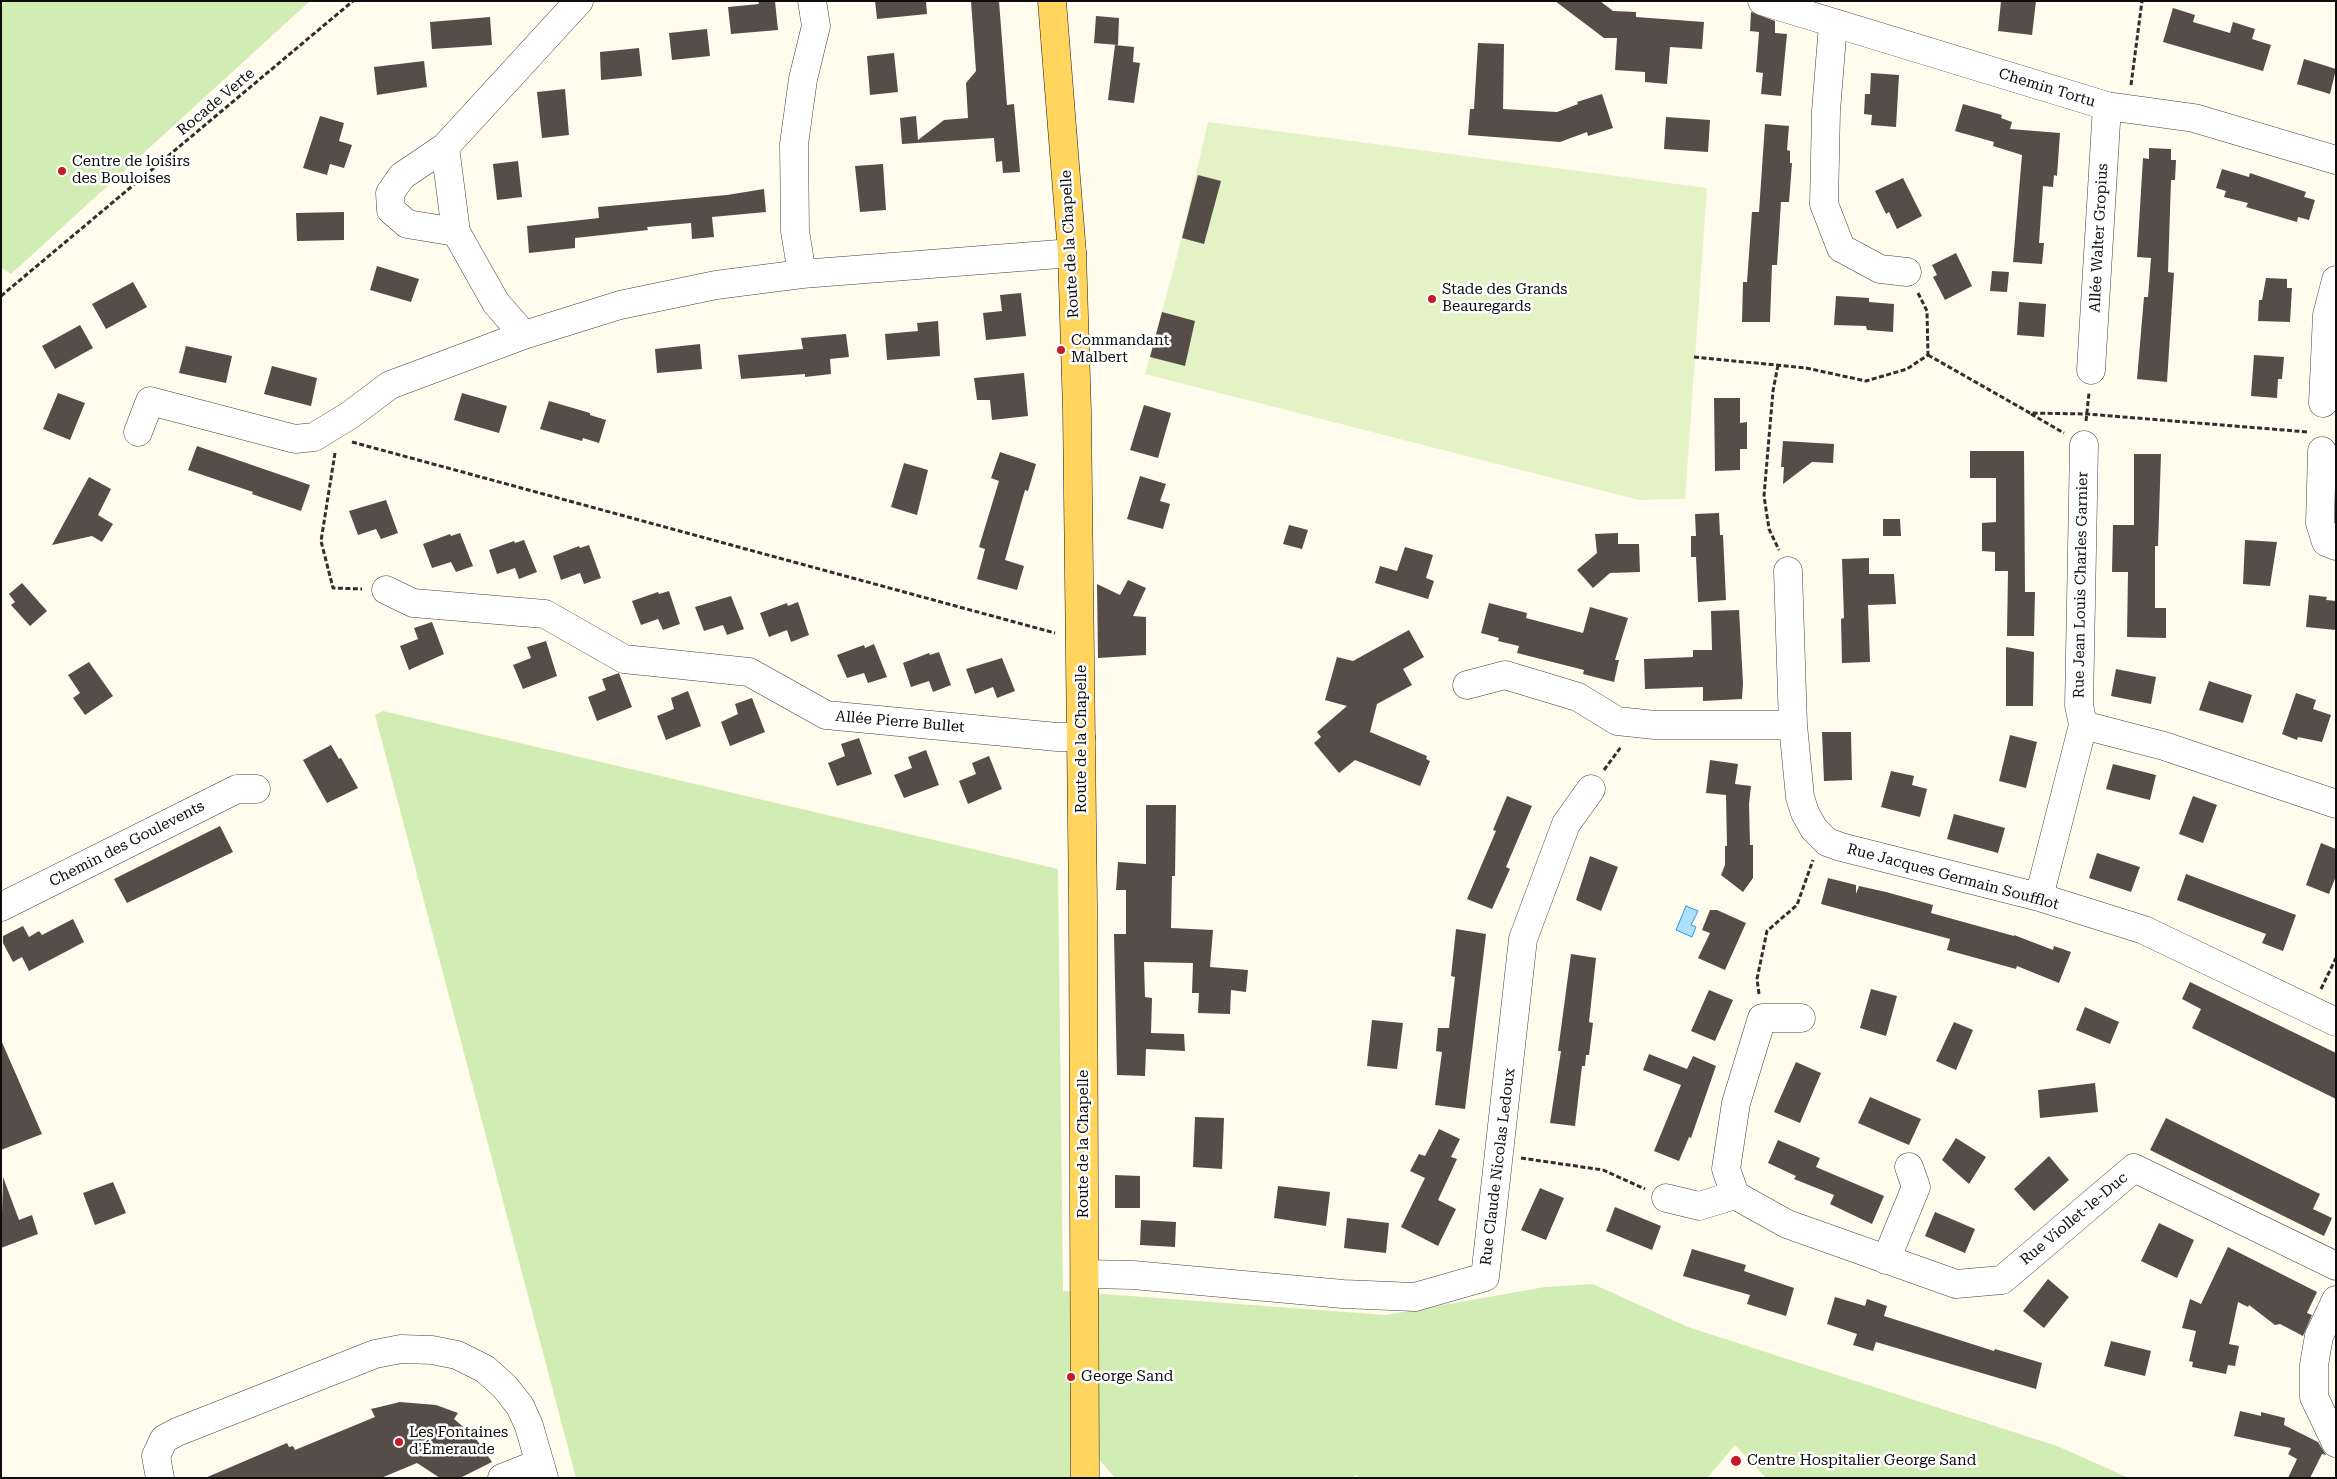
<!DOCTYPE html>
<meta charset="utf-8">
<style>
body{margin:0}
#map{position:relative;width:2337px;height:1479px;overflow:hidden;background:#fffbed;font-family:"Roboto Serif",serif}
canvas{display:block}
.frame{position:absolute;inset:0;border:2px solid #0d0d0d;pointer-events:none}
</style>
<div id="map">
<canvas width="2337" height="1479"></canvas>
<div class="frame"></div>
</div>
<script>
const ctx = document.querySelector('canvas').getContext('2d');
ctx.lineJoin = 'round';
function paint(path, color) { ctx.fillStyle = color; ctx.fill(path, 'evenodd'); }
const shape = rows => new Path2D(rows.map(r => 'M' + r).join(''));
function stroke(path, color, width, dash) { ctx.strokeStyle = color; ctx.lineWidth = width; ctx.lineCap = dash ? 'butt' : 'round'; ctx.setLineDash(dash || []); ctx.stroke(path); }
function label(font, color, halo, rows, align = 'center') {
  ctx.font = font + ' "Roboto Serif",serif'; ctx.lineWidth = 5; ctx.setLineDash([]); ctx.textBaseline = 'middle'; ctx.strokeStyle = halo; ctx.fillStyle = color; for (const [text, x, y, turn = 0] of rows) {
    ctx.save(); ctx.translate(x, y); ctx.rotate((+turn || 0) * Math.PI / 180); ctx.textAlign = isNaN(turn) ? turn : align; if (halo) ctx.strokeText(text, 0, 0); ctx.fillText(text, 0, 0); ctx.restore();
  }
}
paint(shape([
 [1,1,310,1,11,274,1,267],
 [383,711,1058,869,1063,1291,1386,1315,1545,1287,1593,1284,1688,1327,2057,1446,2129,1478,1766,1478,1735,1445,1707,1478,1359,1478,1356,1475,1353,1478,1115,1478,1085,1443,1085,1478,576,1478,375,715]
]), '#d2edb3');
paint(shape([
 [1208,122,1707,188,1685,499,1639,500,1145,374,1177,256]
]), '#e4f3c6');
const water = shape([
 [1686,906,1698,911,1691,925,1696,927,1692,937,1676,930,1686,906]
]);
paint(water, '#addffb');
stroke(water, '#2e96d8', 1);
paint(shape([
 [758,1,775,1,778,30,731,34,728,7,759,4],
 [875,1,926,1,927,14,877,19],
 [971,1,999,1,1007,105,1014,104,1020,172,1003,173,1002,161,996,162,994,138,902,144,900,118,916,116,918,140,944,120,968,118,966,83,976,71],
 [1555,1,1600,1,1613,11,1636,12,1636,17,1704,22,1702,49,1670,47,1667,84,1645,82,1645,72,1615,70,1617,38,1604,38],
 [2001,1,2036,1,2032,35,1998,31],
 [2173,8,2195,15,2193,22,2230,33,2233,22,2255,29,2252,39,2271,45,2263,71,2163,42],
 [1751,12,1775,21,1775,33,1787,34,1781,96,1761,94,1763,73,1756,72,1759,32,1750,31],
 [1096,16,1119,18,1118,45,1094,43],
 [490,17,492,45,432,49,430,22],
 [707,29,710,56,672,60,669,33],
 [1478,43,1504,44,1503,109,1557,112,1578,104,1577,102,1602,94,1613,128,1588,136,1587,132,1560,142,1468,135,1470,109,1474,109],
 [1115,45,1134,47,1133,62,1140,63,1134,103,1108,100],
 [639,48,642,76,601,80,600,52],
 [894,53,898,92,870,95,867,56],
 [2304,59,2336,69,2330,94,2297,84],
 [424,61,427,87,377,95,374,67],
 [1871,73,1899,75,1896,127,1871,125,1872,115,1864,114,1865,94,1870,94],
 [565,89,569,135,542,138,537,92],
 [1963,104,2002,115,2001,118,2012,122,2010,129,2060,133,2057,176,2054,175,2053,187,2043,186,2039,243,2044,243,2042,264,2013,262,2022,155,1993,146,1994,142,1955,131],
 [320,116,344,123,339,141,352,145,344,168,330,164,327,175,303,168],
 [1666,117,1710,120,1708,152,1664,149],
 [1765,124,1789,126,1787,150,1790,151,1790,163,1792,163,1789,202,1781,202,1777,265,1772,265,1770,322,1742,322,1743,282,1747,282,1752,212,1759,212],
 [2149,148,2171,149,2171,160,2176,160,2175,180,2171,180,2168,272,2174,273,2167,382,2137,379,2144,297,2148,297,2151,258,2137,257,2143,158,2149,159],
 [518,161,522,197,497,200,493,164],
 [883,164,886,210,860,212,855,166],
 [2222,169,2249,177,2250,173,2306,192,2304,197,2315,200,2309,220,2298,217,2297,222,2246,207,2248,203,2224,197,2226,191,2216,188],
 [1198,175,1221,181,1204,244,1182,238],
 [1903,178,1922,216,1897,229,1889,212,1886,214,1875,191],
 [764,189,766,212,712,217,714,237,692,239,691,223,647,227,648,230,575,238,575,248,529,253,527,226,599,218,598,207,727,195],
 [344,212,344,240,297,241,296,213],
 [1956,253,1972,286,1945,300,1933,277,1937,275,1932,265],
 [377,266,419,279,411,302,370,290],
 [1992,271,2009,272,2007,292,1990,291],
 [2266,278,2287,279,2287,288,2292,288,2290,322,2258,321,2259,300,2262,300],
 [133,282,147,307,106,329,92,304],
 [1021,293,1026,336,986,340,983,313,1002,311,1000,295],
 [1836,296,1869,298,1869,302,1894,304,1893,332,1867,330,1866,326,1834,325],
 [2019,302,2046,304,2044,337,2017,335],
 [1162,312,1195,321,1185,366,1150,357],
 [938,321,940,356,887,360,885,334,918,331,917,323],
 [80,325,93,348,55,369,42,346],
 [846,334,849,357,830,359,831,374,805,377,805,374,741,379,738,355,803,349,801,338],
 [700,344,702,369,657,373,655,349],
 [186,346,232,356,226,383,179,373],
 [2254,355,2284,357,2282,379,2278,379,2277,398,2251,396],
 [272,366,317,378,311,406,264,394],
 [1024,373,1028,416,992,420,990,400,977,400,974,378],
 [58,393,85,403,70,440,43,429],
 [462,393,507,406,499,433,454,420],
 [1714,398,1740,398,1740,423,1747,422,1747,449,1740,449,1740,470,1715,471],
 [549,401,590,413,590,415,606,420,599,443,583,438,582,441,540,429],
 [1144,405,1171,413,1158,458,1130,450],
 [1783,441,1834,444,1833,463,1812,462,1783,484,1784,467,1781,467],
 [197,446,310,485,301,511,252,494,253,492,188,470],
 [1970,451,2024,451,2025,592,2035,592,2034,636,2007,636,2008,571,1995,571,1995,552,1982,551,1982,523,1996,522,1996,478,1970,478],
 [1000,452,1036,464,1028,491,1025,490,1005,560,1024,566,1017,590,977,579,985,549,979,547,999,481,991,478],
 [2134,454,2161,454,2158,546,2155,546,2155,608,2166,608,2166,638,2127,637,2128,572,2112,572,2113,525,2134,525],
 [904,463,928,470,917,515,891,507],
 [1140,476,1166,484,1160,501,1170,504,1163,529,1127,519],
 [89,477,111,489,98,515,113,524,102,542,92,536,52,545],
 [386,500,398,533,381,539,376,529,358,535,349,511],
 [1719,513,1720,535,1723,535,1726,600,1698,602,1696,557,1691,557,1691,536,1696,536,1695,514],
 [1883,519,1900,519,1901,536,1883,536],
 [1289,525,1308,530,1302,549,1283,544],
 [460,533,473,566,456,572,451,562,432,568,423,544,450,534,451,536],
 [1618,533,1618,544,1639,544,1640,572,1610,573,1593,588,1577,570,1597,553,1595,534],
 [524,540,537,572,519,579,515,568,497,574,489,550,514,541,515,543],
 [2245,540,2277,542,2270,586,2243,584],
 [589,545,601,578,584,584,580,573,561,580,553,556,579,546,580,548],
 [1405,547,1433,555,1426,578,1434,581,1428,599,1375,583,1380,566,1397,571],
 [1869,558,1869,574,1894,574,1896,604,1868,605,1870,662,1842,663,1841,619,1844,618,1842,559],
 [1128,580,1146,588,1133,616,1146,617,1146,655,1098,658,1097,584,1120,595],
 [22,583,47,611,30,626,11,605,15,602,9,594],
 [669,591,680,624,663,630,658,619,641,625,632,601,658,592,659,594],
 [2309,595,2327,597,2326,600,2336,601,2336,630,2306,627],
 [731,596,744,629,727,635,723,625,704,631,695,607],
 [798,602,809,635,791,642,787,630,769,637,760,613,787,603,788,606],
 [1489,603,1527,613,1526,618,1583,633,1590,607,1628,618,1615,660,1619,660,1614,682,1583,674,1584,670,1517,653,1519,646,1498,641,1499,638,1481,633],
 [1739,610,1743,683,1742,699,1703,701,1703,687,1645,689,1644,659,1693,657,1693,650,1712,650,1711,611],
 [432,622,444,654,409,670,400,646,418,639,414,628],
 [1409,630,1424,657,1403,669,1412,685,1377,704,1370,732,1427,756,1426,759,1430,761,1420,786,1355,760,1339,773,1314,743,1321,737,1317,732,1347,706,1325,700,1337,657,1353,661],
 [546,641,557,676,523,689,513,665,531,658,527,647],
 [874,644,887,677,868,683,864,673,847,678,837,655,864,645,865,648],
 [2006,647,2034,652,2033,706,2006,706],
 [939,652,951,685,933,692,929,681,911,687,903,663,929,653,930,655],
 [1002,658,1015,691,997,698,993,687,975,694,966,669],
 [89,662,113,696,85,715,73,698,80,693,68,675],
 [2116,669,2156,677,2151,704,2111,696],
 [619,673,632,707,597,721,588,697,606,690,602,679],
 [2209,681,2252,695,2243,723,2199,710],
 [688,691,701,726,666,740,657,716,674,709,671,698],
 [2296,693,2316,700,2313,709,2331,715,2322,742,2298,737,2297,740,2282,734],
 [752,698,765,732,730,746,721,722,738,714,735,704],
 [1822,732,1851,732,1852,780,1824,781],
 [2010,735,2037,742,2026,788,1999,781],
 [859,738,872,774,837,786,828,763,845,756,841,744],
 [331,745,339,759,341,758,358,788,327,803,303,760],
 [926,750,939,785,904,798,894,775,912,768,908,757],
 [989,756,1002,789,968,804,959,781,976,774,972,763],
 [1710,760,1738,764,1735,784,1751,786,1749,804,1750,845,1753,845,1753,878,1743,892,1721,875,1725,865,1725,846,1727,846,1726,795,1706,793],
 [2113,764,2156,775,2150,800,2106,789],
 [1891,771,1914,776,1912,785,1927,789,1920,817,1881,807],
 [1507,796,1532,806,1506,867,1510,869,1492,909,1467,899,1496,831,1493,830],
 [2193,796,2217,805,2203,843,2179,834],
 [1146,805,1176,805,1175,876,1172,876,1171,928,1213,930,1210,967,1248,970,1246,992,1231,990,1230,1014,1198,1013,1199,993,1192,993,1193,963,1144,962,1145,997,1152,998,1151,1033,1184,1034,1185,1051,1146,1049,1145,1076,1117,1075,1114,934,1126,934,1126,890,1116,890,1118,862,1146,864],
 [1954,814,2005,828,1998,853,1947,839],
 [220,826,233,852,127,903,114,879],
 [2321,843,2336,849,2336,876,2329,894,2306,885],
 [2097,853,2140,867,2131,892,2089,878],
 [1590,856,1618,867,1601,911,1576,900],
 [2186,874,2296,915,2283,951,2262,943,2266,934,2177,900],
 [1828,878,1856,885,1856,894,1859,886,1886,892,1933,905,1931,913,2014,936,2014,935,2053,950,2054,946,2071,952,2059,983,2017,966,2016,969,1947,950,1950,939,1821,904],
 [1710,910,1717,910,1746,923,1725,970,1698,958,1710,933,1702,930],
 [73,919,84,942,29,971,22,957,13,962,3,943,3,936,23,926,29,937,39,931,42,935],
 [1456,929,1486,934,1465,1109,1435,1105,1442,1052,1436,1051,1438,1028,1449,1028,1455,977,1451,976],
 [1571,954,1596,958,1589,1022,1593,1023,1589,1055,1586,1055,1585,1066,1582,1066,1575,1126,1550,1123,1561,1051,1558,1051],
 [2190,982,2336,1053,2336,1099,2192,1028,2201,1009,2182,999],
 [1871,989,1897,996,1886,1036,1860,1028],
 [1709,990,1733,1000,1715,1041,1691,1031],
 [2085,1007,2119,1022,2110,1044,2076,1030],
 [1372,1020,1403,1023,1397,1069,1367,1066],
 [1954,1022,1973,1030,1956,1070,1936,1061],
 [1,1040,42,1134,1,1150],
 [1649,1054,1687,1069,1693,1056,1716,1066,1691,1138,1689,1137,1679,1161,1654,1151,1681,1085,1643,1070],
 [1796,1062,1821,1073,1800,1123,1774,1112],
 [2095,1083,2098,1112,2040,1118,2038,1090],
 [1870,1097,1921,1119,1909,1145,1858,1123],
 [1195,1117,1224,1118,1222,1169,1193,1167],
 [2166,1118,2320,1194,2313,1209,2332,1218,2324,1236,2150,1150],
 [1439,1129,1460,1139,1451,1157,1457,1159,1438,1200,1456,1209,1438,1246,1401,1227,1425,1178,1410,1171,1419,1154,1425,1156],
 [1956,1138,1986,1157,1969,1184,1942,1160],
 [1778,1140,1820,1158,1816,1167,1884,1196,1872,1224,1830,1204,1834,1195,1794,1179,1796,1176,1768,1163],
 [2049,1156,2069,1180,2034,1211,2014,1189],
 [1115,1175,1140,1176,1140,1208,1115,1208],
 [3,1177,19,1220,32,1215,38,1234,1,1248],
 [113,1182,126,1213,95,1225,83,1193],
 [1278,1186,1330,1192,1326,1226,1274,1218],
 [1540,1188,1564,1198,1546,1240,1521,1230],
 [1615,1207,1661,1226,1652,1250,1606,1231],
 [1935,1212,1975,1229,1965,1253,1925,1236],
 [1347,1218,1389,1223,1386,1253,1344,1248],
 [1141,1220,1176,1222,1175,1247,1140,1245],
 [2159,1223,2194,1240,2177,1278,2141,1261],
 [2228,1247,2317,1292,2307,1313,2312,1315,2303,1336,2280,1324,2275,1325,2249,1305,2248,1307,2238,1302,2229,1344,2239,1346,2235,1366,2228,1365,2226,1374,2192,1367,2193,1362,2189,1361,2196,1331,2182,1328,2190,1299,2201,1304],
 [1692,1249,1746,1265,1744,1271,1794,1288,1786,1316,1747,1304,1750,1295,1683,1276],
 [2048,1279,2069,1297,2044,1328,2023,1311],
 [1835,1297,1865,1306,1867,1299,1887,1306,1884,1316,1994,1351,1995,1349,2042,1363,2036,1389,1876,1342,1873,1351,1853,1345,1857,1334,1827,1324],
 [2111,1341,2151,1351,2145,1376,2104,1366],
 [400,1402,436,1405,458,1413,454,1419,474,1436,492,1462,460,1478,440,1478,417,1463,381,1478,205,1478,287,1443,289,1447,293,1446,295,1450,375,1417,371,1409],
 [2240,1411,2261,1416,2261,1412,2285,1418,2284,1425,2318,1442,2326,1455,2322,1454,2310,1478,2288,1478,2297,1459,2288,1454,2291,1448,2234,1436]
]), '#564d48');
const minor = shape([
 [579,1,445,147,456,232,496,303,524,335,620,305,716,285,802,274,1072,253],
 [1762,1,2107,106,2194,118,2336,160],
 [1833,24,1826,111,1824,204,1841,248,1880,269,1907,272],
 [445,147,402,176,390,193,391,210,407,224,456,232],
 [802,274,795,231,794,144,803,79,816,26,812,1],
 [2091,370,2107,106],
 [2323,403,2327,315,2336,280],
 [138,432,150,401,295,439,314,437,350,415,390,385,524,335],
 [2084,445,2079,705,2083,725,2164,746,2336,804],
 [2322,451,2320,523,2326,542,2336,546],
 [1788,571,1793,725,1800,797,1805,813,1814,829,1827,842,1841,847,2039,897,2144,930,2336,1022],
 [386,590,413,603,545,614,624,659,749,672,826,715,1057,737,1081,737],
 [1467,685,1505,675,1578,697,1617,721,1655,725,1793,725],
 [2039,897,2083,725],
 [1,907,237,789,256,789],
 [1801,1018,1762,1018,1736,1103,1726,1169,1735,1195,1787,1224,1956,1284,2002,1280,2134,1168,2336,1266],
 [1666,1198,1699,1206,1735,1195],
 [1886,1260,1916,1187,1909,1167],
 [1085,1274,1133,1275,1343,1294,1415,1297,1485,1277,1523,939,1566,824,1591,789],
 [2336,1300,2319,1336,2314,1365,2314,1397,2336,1443],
 [160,1478,156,1456,164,1439,177,1432,375,1354,401,1349,432,1350,457,1355,485,1369,505,1387,520,1406,529,1426,544,1478],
 [502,1478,540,1463]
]);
const major = shape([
 [1052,1,1072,253,1077,411,1083,904,1085,1478]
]);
stroke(minor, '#404040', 29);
stroke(major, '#1e1e1e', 29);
stroke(shape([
 [2131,85,2142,1],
 [1918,293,1927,311,1928,355],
 [1,296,353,1],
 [1928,355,2030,413,2087,414,2308,432],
 [1694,357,1806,368,1866,381,1907,369,1928,355],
 [1778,365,1773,391,1764,496,1769,529,1779,550],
 [2031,414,2064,433],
 [2086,421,2089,393],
 [352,442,1055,633],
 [335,453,321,541,333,588,362,589],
 [1604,770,1621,747],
 [2321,989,2336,958],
 [1759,994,1757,979,1767,931,1797,905,1813,860],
 [1521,1158,1603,1170,1645,1189]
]), '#2f2f2f', 3, [5, 2.5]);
stroke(minor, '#fff', 28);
stroke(major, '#ffd55d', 28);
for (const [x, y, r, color] of [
 [62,171,5,"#c81a25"],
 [1432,299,5,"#c81a25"],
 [1061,350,5,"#c81a25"],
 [1071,1377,5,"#c81a25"],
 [399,1442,5,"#c81a25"],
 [1736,1461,6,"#c81a25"]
]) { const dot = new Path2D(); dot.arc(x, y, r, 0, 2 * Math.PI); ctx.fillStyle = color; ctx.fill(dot); stroke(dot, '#fff', 2); }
label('15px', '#0d0d0d', '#fff', [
 ["Chemin Tortu",2047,88,17],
 ["Rocade Verte",216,102,-40],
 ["Allée Walter Gropius",2099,238,-87],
 ["Route de la Chapelle",1070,244,-93],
 ["Rue Jean Louis Charles Garnier",2081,585,-89],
 ["Allée Pierre Bullet",900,722,5],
 ["Route de la Chapelle",1082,739,-90],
 ["Chemin des Goulevents",127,844,-27],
 ["Rue Jacques Germain Soufflot",1953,877,15],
 ["Route de la Chapelle",1084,1144,-90],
 ["Rue Claude Nicolas Ledoux",1498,1167,-83],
 ["Rue Viollet-le-Duc",2074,1219,-40]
]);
label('15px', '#0d0d0d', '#fff', [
 ["Centre de loisirs",72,162],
 ["des Bouloises",72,179],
 ["Stade des Grands",1442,290],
 ["Beauregards",1442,307],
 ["Commandant",1071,341],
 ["Malbert",1071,358],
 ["George Sand",1081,1377],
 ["Les Fontaines",409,1433],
 ["d'Émeraude",409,1450],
 ["Centre Hospitalier George Sand",1747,1461]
], 'left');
</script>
